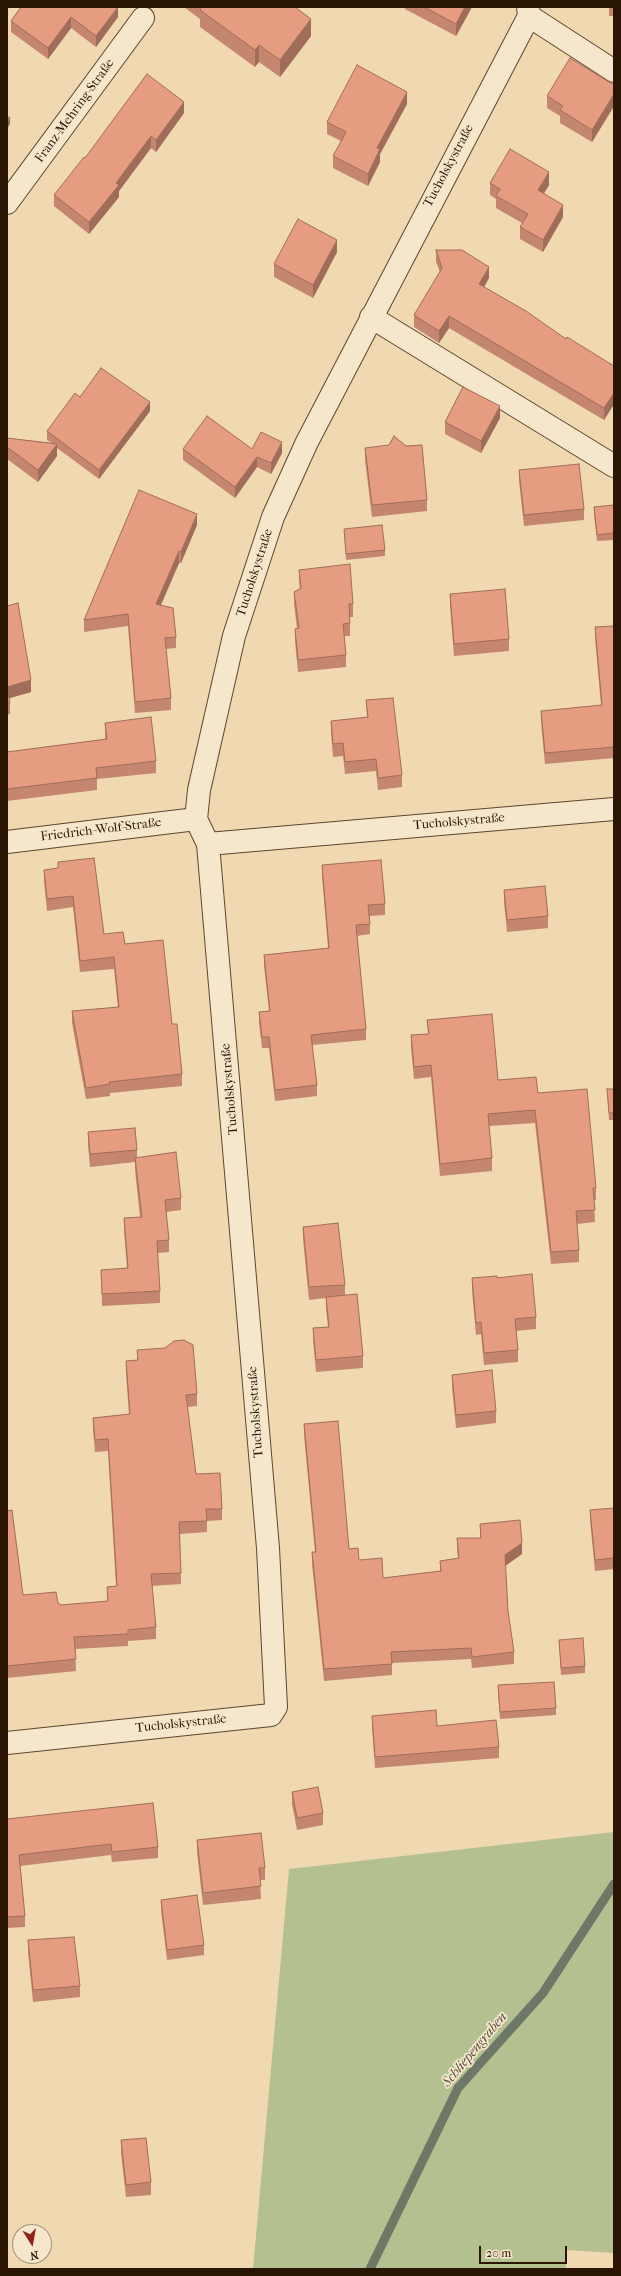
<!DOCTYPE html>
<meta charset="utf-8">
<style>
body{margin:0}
#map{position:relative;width:621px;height:2276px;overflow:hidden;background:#f0d8b0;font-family:"IM FELL French Canon",serif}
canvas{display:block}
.frame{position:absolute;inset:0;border:8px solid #2a1502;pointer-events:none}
.north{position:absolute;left:12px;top:2224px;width:40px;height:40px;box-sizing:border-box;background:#f5e6cc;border:1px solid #a4927b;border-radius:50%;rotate:169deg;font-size:11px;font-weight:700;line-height:16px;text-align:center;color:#2a1502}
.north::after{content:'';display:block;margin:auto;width:14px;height:18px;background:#8f2418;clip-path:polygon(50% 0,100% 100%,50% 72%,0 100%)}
.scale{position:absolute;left:479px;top:2246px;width:88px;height:18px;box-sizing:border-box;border:2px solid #2a1502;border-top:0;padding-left:5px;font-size:12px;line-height:14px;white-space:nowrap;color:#2a1502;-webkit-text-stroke:3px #f5e6cc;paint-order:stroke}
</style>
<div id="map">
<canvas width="621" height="2276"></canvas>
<div class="frame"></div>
<div class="north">N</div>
<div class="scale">20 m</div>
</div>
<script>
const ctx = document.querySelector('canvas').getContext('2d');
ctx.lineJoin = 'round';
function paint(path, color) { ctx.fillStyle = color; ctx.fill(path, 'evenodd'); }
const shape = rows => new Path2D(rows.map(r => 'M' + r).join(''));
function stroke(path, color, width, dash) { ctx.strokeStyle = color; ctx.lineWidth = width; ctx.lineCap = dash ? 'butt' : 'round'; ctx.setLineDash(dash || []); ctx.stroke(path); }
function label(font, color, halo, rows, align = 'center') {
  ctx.font = font + ' "IM FELL French Canon",serif'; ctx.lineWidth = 3.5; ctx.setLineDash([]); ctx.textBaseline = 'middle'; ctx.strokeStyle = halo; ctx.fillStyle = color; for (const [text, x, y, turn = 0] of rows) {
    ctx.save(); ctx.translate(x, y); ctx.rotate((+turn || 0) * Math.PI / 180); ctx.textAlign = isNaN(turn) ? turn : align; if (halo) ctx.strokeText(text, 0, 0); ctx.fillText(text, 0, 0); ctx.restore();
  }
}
paint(shape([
 [614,1832,614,2253,567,2250,566,2269,253,2269,289,1869]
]), '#b4c090');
stroke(shape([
 [370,2269,458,2088,543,1993,614,1884]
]), '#6d7866', 9);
const minor = shape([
 [528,7,529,16,614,71],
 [529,16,307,442,273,517,234,636,199,790,196,819,208,844,614,809],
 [7,203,143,18],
 [371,317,614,466],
 [7,842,196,819],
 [7,1743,271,1715,276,1707,268,1548,208,844]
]);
stroke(minor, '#5c462e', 24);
stroke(minor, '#f5e6cc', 22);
paint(shape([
 [21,7,118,17,96,47,71,28,48,59,11,32,11,21],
 [184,7,295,7,311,36,280,77,259,62,255,67,200,27,200,19],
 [405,7,472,7,456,36,405,9],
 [609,7,614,7,614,16,609,16],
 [614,85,614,106,592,142,560,123,560,116,547,108,547,96],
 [407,104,380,154,380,162,368,186,333,168,333,156,341,141,327,134,327,122],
 [184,113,156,152,151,148,119,191,119,197,89,234,54,206,54,195,85,158],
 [490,183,549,185,544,193,563,217,543,252,520,239,520,227,522,223,496,208,496,199,490,195],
 [436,250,489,278,484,287,566,339,614,366,614,404,604,420,449,328,439,343,414,327,414,315,440,272,436,262],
 [337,252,313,298,274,277,274,264],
 [80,397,150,411,99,479,57,448,57,456,38,482,7,459,7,438,52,443,47,440,47,431],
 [500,418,481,453,445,434,445,422],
 [365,448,427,500,427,511,372,517,365,460],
 [183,449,252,449,282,453,271,474,257,467,235,498,183,460],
 [519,470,584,509,584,520,524,526,519,481],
 [614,505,614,540,597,541,594,514,594,507],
 [197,525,181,563,179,563,161,605,176,637,176,648,166,649,171,698,171,710,135,713,128,626,84,632,84,620],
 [344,529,385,550,385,556,346,560],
 [299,570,353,604,353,617,350,617,350,636,344,636,346,655,346,667,298,672,295,641,295,629,297,628,294,604,294,592,300,589,299,582],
 [450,594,509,639,509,651,454,656,450,606],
 [7,606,31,692,9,698,10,703,10,714,7,715],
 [614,626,614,758,545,764,541,722,541,711,601,705,595,638,595,627],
 [366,700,402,775,402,787,378,790,376,771,345,774,343,756,333,757,331,733,331,721,367,717],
 [105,723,156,761,156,773,97,779,97,790,7,801,7,752,105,739],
 [58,862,104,934,125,944,172,1024,182,1074,182,1086,110,1093,110,1096,86,1099,72,1023,72,1011,118,1008,114,969,80,972,73,907,47,911,44,881,44,870,58,868],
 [322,865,385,904,385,915,370,916,370,934,357,936,366,1029,366,1040,312,1045,317,1085,317,1096,275,1101,269,1048,262,1048,259,1023,259,1012,269,1011,264,966,264,955,328,948,322,876],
 [504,890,548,916,548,928,507,932,504,902],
 [427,1020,498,1080,538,1093,596,1188,596,1200,594,1200,595,1222,577,1224,579,1250,579,1262,551,1264,535,1123,489,1126,492,1158,492,1171,440,1176,431,1077,414,1079,411,1048,411,1035,428,1034],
 [607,1089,614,1089,614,1120,609,1120],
 [88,1132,137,1150,137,1157,181,1198,181,1210,166,1212,169,1240,169,1252,157,1253,160,1291,160,1303,102,1306,101,1270,127,1268,124,1230,124,1218,140,1217,135,1170,135,1162,90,1167,88,1145],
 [303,1227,345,1285,345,1295,363,1356,363,1368,316,1372,313,1340,313,1328,328,1327,326,1309,326,1298,309,1300,303,1239],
 [472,1278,497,1278,536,1317,536,1329,516,1331,518,1350,518,1362,484,1365,481,1334,476,1335,472,1290],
 [137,1350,197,1394,197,1406,187,1407,196,1474,222,1509,222,1520,207,1521,207,1532,180,1534,181,1584,152,1586,156,1627,156,1639,128,1641,128,1646,75,1649,76,1671,7,1678,7,1511,23,1595,61,1605,107,1601,107,1587,116,1586,108,1451,95,1452,93,1430,93,1418,129,1414,126,1373,126,1361,137,1360],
 [452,1375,496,1411,496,1423,456,1428,452,1387],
 [304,1424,349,1549,359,1560,383,1578,440,1571,440,1561,458,1559,457,1549,457,1538,480,1538,480,1524,522,1554,505,1566,508,1611,514,1652,514,1664,472,1668,471,1659,392,1663,392,1675,324,1681,312,1564,312,1552,315,1552,304,1435],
 [614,1508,614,1569,595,1571,590,1520,590,1510],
 [559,1640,585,1666,585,1673,561,1675],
 [498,1685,556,1708,556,1715,500,1719,498,1692],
 [372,1716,437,1726,499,1747,499,1758,375,1768,372,1727],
 [292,1792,323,1813,323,1825,297,1830,292,1804],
 [7,1819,158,1847,158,1858,112,1862,111,1855,20,1866,25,1916,25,1927,7,1928],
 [197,1840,265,1868,265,1880,260,1880,261,1899,203,1905,197,1852],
 [161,1900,204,1945,204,1955,167,1960,161,1910],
 [28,1940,80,1986,80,1997,33,2002,28,1952],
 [121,2140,151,2182,151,2195,126,2197,121,2153]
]), '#c5866f');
paint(shape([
 [118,7,118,17,96,47,96,36],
 [465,7,472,7,456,36,456,24],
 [71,17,71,28,48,59,48,48],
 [311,19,311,36,280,77,280,60],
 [259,45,259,62,255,67,255,50],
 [407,92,407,104,380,154,380,162,368,186,368,174,377,148],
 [614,94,614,106,592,142,592,130],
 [184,102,184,113,156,152,156,140],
 [10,118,10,124,7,129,7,122],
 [151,136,151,148,119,191,119,197,89,234,89,222,116,183],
 [549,172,549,185,538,203,538,190],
 [563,205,563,217,543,252,543,240],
 [337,240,337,252,313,298,313,285],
 [489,267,489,278,479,296,479,284],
 [449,316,449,328,439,343,439,331],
 [614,393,614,404,604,420,604,408],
 [150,402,150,411,99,479,99,470],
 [500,406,500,418,481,453,481,441],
 [282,442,282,453,271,474,271,463],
 [57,444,57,456,38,482,38,470],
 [257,457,257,467,235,498,235,487],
 [197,514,197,525,181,563,181,552],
 [179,551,179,563,156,616,156,604],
 [31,680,31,692,7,699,7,687],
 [522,1543,522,1554,505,1566,505,1555]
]), '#a06d5a');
const building = shape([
 [21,7,118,7,96,36,71,17,48,48,11,21,21,7],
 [201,7,295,7,311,19,280,60,259,45,255,50,200,10,201,7],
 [424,7,465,7,456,24,424,7],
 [570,58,614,85,614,94,592,130,560,110,563,106,547,96,570,58],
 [357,65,407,92,377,148,380,149,368,174,333,156,346,132,327,122,357,65],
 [147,74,184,102,156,140,151,136,116,183,119,185,89,222,54,195,84,157,85,158,147,74],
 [7,116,10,118,7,122,7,116],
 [510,149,549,172,538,190,563,205,543,240,520,227,528,214,496,196,500,189,490,183,510,149],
 [298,219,337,240,313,285,274,264,298,219],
 [436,250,462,250,489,267,479,284,526,311,566,339,567,337,614,366,614,393,604,408,449,316,439,331,414,315,442,268,436,250],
 [101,368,150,402,99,470,47,431,75,393,80,397,101,368],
 [463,387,500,406,481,441,445,422,463,387],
 [207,416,252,449,261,432,282,442,271,463,257,457,235,487,183,449,207,416],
 [394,436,406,446,422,445,427,500,372,505,365,448,389,445,394,436],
 [7,438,57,444,38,470,7,447,7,438],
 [579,464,584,509,524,515,519,470,579,464],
 [139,490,197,514,181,552,179,551,156,604,173,608,176,637,165,638,171,698,135,702,128,614,84,620,139,490],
 [614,505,614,533,597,535,594,507,614,505],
 [382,525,385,550,346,554,344,529,382,525],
 [350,564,353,604,349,604,350,623,343,624,346,655,298,660,295,629,299,628,294,592,301,588,299,570,350,564],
 [505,589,509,639,454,644,450,594,505,589],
 [18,603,31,680,7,687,7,606,18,603],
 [614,626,614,747,545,753,541,711,602,705,595,627,614,626],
 [7,688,10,703,7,703,7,688],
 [393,698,402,775,378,778,376,759,345,762,343,743,333,744,331,721,368,717,366,700,393,698],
 [151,717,156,761,96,768,97,778,7,789,7,752,107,739,105,723,151,717],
 [94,858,104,934,123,932,125,944,163,940,172,1024,177,1024,182,1074,109,1082,110,1084,86,1088,72,1011,119,1007,114,957,80,961,73,896,47,899,44,870,58,868,58,862,94,858],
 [381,860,385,904,368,905,370,924,356,925,366,1029,311,1035,317,1085,275,1090,269,1037,262,1037,259,1012,270,1011,264,955,329,948,322,865,381,860],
 [545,886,548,916,507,920,504,890,545,886],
 [492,1014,498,1080,536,1077,538,1093,587,1089,596,1188,593,1188,595,1210,576,1211,579,1250,551,1252,535,1110,488,1114,492,1158,440,1164,431,1065,414,1067,411,1035,429,1034,427,1020,492,1014],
 [607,1089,614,1089,614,1113,609,1113,607,1089],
 [135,1128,137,1150,90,1154,88,1132,135,1128],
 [176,1152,181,1198,165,1200,169,1240,157,1241,160,1291,102,1294,101,1270,128,1268,124,1218,142,1217,135,1158,176,1152],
 [338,1223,345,1285,309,1287,303,1227,338,1223],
 [532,1274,536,1317,515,1319,518,1350,484,1353,481,1322,476,1323,472,1278,497,1276,497,1278,532,1274],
 [357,1294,363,1356,316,1360,313,1328,329,1327,326,1297,357,1294],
 [184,1340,193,1345,197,1394,186,1395,196,1474,220,1473,222,1509,206,1509,207,1521,179,1522,181,1573,151,1574,156,1627,128,1630,128,1634,74,1637,76,1659,7,1666,7,1511,12,1510,23,1595,56,1592,58,1603,61,1605,108,1601,107,1587,117,1586,108,1439,95,1440,93,1418,130,1414,126,1361,138,1360,137,1350,165,1348,174,1341,184,1340],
 [492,1370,496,1411,456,1415,452,1375,492,1370],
 [338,1421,349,1549,358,1548,359,1560,382,1558,383,1578,441,1571,440,1561,459,1558,457,1538,481,1538,480,1524,520,1520,522,1543,505,1555,508,1611,514,1652,472,1657,471,1648,391,1652,392,1664,324,1669,312,1552,316,1552,304,1424,338,1421],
 [614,1508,614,1558,595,1560,590,1510,614,1508],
 [583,1638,585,1666,561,1668,559,1640,583,1638],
 [554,1682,556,1708,500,1712,498,1685,554,1682],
 [436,1710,437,1726,496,1720,499,1747,375,1757,372,1716,436,1710],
 [318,1787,323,1813,297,1818,292,1792,318,1787],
 [153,1803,158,1847,112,1852,111,1844,19,1855,25,1916,7,1917,7,1819,153,1803],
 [261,1833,265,1868,259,1868,261,1886,203,1893,197,1840,261,1833],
 [197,1895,204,1945,167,1950,161,1900,197,1895],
 [74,1937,80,1986,33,1990,28,1940,74,1937],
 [146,2138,151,2182,126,2185,121,2140,146,2138]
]);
paint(building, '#e59c81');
stroke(building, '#a06d5a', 1);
label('13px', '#2a1502', '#f5e6cc', [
 ["Franz-Mehring-Straße",75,111,-54],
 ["Tucholskystraße",449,166,-62],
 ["Tucholskystraße",255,573,-72],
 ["Tucholskystraße",459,822,-5],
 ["Friedrich-Wolf-Straße",101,830,-7],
 ["Tucholskystraße",230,1089,-95],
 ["Tucholskystraße",256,1412,-94],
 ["Tucholskystraße",181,1724,-6]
]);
label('italic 14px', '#514f3c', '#f5e6cc', [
 ["Schliepengraben",475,2050,-50]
]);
</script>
